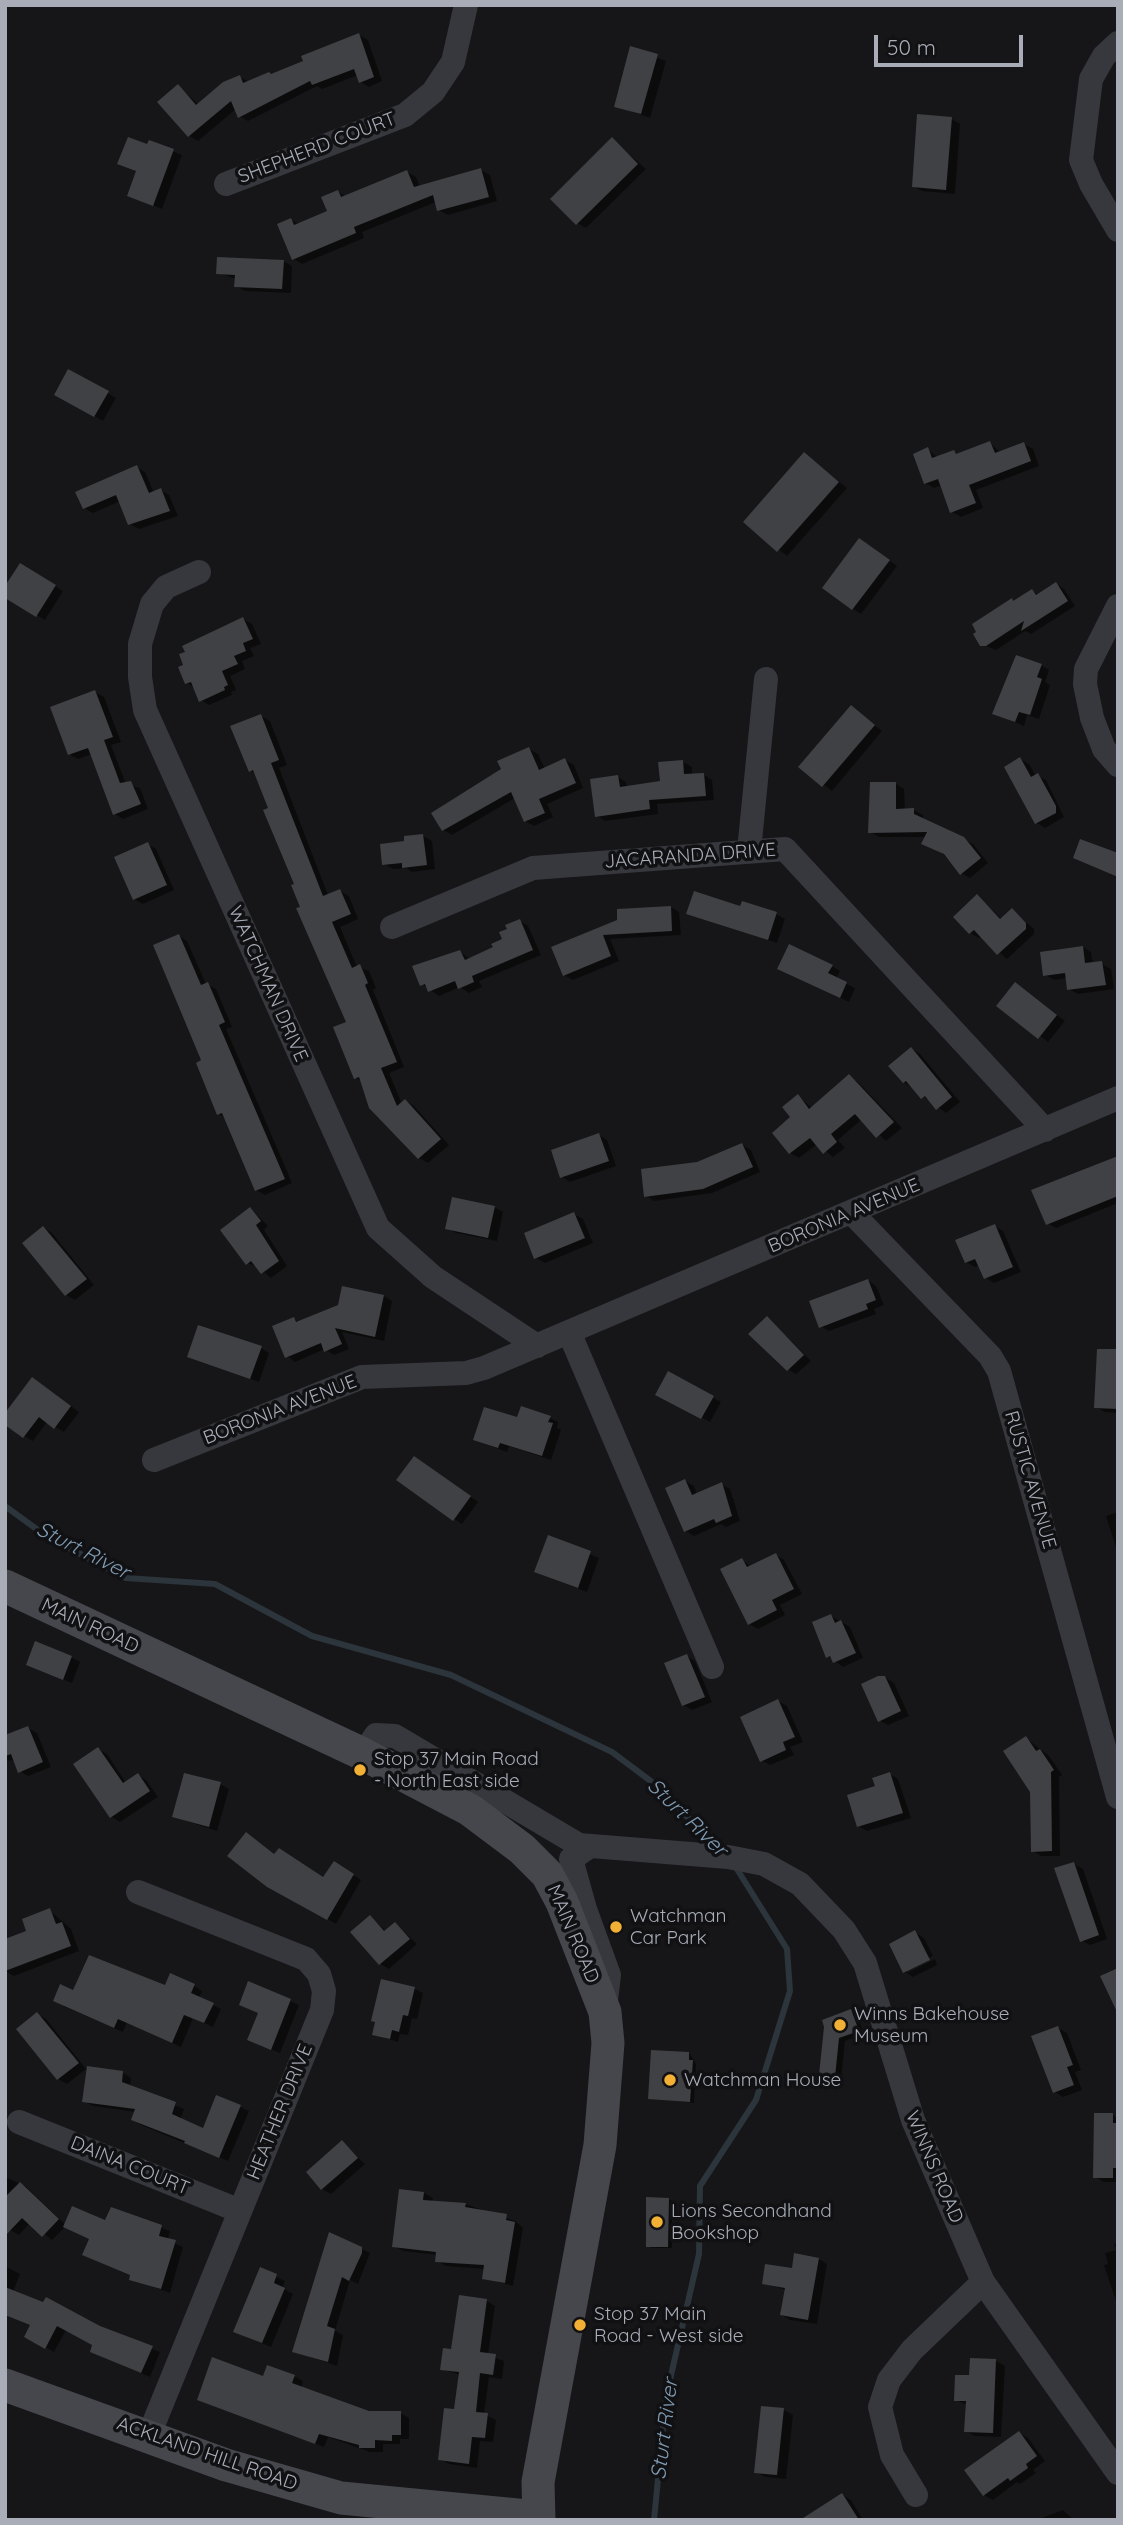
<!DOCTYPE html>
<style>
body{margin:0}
#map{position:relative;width:1123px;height:2525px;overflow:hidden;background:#161618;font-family:Quicksand,sans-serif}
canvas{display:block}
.frame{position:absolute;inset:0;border:7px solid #a8adb8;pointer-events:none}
.scale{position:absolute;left:874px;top:35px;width:149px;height:32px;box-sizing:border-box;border:4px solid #a8adb8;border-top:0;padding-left:9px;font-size:21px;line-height:24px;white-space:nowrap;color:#a8adb8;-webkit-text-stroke:5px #111113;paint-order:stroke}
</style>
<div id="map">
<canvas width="1123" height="2525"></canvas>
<div class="frame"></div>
<div class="scale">50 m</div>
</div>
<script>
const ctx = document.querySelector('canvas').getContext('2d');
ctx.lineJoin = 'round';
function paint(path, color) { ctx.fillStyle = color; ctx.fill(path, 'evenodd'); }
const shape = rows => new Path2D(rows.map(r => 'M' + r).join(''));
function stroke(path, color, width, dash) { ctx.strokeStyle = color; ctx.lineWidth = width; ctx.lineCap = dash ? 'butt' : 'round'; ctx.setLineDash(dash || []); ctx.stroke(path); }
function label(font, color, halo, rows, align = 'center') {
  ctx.font = font + ' Quicksand,sans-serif'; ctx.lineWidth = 7; ctx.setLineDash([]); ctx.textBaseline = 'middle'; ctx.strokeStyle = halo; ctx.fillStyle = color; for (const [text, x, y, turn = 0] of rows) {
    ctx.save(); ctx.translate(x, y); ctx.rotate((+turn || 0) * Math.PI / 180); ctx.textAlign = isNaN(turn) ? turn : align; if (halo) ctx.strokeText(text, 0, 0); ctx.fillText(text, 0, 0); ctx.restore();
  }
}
paint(shape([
 [359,35,368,40,382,81,369,87,361,82,358,75,322,89,317,86,248,121,239,116,236,109,198,141,189,136,178,86,199,105,240,77,249,82,272,76],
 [631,48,666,61,650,118,616,106],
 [952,119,960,124,955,194,922,191,913,186],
 [612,140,646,169,586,228,577,223],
 [150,142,182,155,162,209,129,195,138,172,120,164,148,146],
 [481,170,490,175,497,201,448,215,439,210,436,202,362,232,364,238,302,264,294,259,291,220,299,224,329,212,338,192,347,197,407,172,416,177,420,187],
 [283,261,292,266,291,293,245,291,236,286,236,279,218,273],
 [69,371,116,398,103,421,56,394],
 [990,443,1001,453,1024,444,1033,449,1039,466,976,490,983,508,961,517,952,512,942,485,934,488,926,483,928,449,938,458,954,452,959,455],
 [805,454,847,488,787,556,745,522],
 [136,467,145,472,154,493,160,490,169,495,178,516,139,529,130,524,120,501,93,513,84,508],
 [868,545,897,566,861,614,853,609],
 [20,565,63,591,45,620,5,596],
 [1056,584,1064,589,1075,606,1031,634,1025,631,996,650,981,644,1032,591,1039,595],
 [243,619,252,624,261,644,250,648,254,656,242,661,245,669,230,676,236,690,231,692,232,695,209,705,201,700,195,688,187,683,186,665],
 [1041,665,1049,670,1045,682,1050,685,1039,719,1027,715,1024,726,994,713],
 [95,692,104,697,121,742,111,745,126,784,140,788,148,809,123,819,115,814,92,754,78,759,69,754],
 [851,707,882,731,832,791,801,767],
 [261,716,270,721,287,765,279,768,328,895,340,891,349,896,358,919,340,927,357,967,369,971,376,988,373,990,404,1067,389,1073,402,1104,406,1101,414,1106,449,1145,428,1163,419,1158,362,1082,356,1078,348,1023,302,908,271,809,257,774,250,771],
 [529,749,538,754,545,769,565,760,574,765,583,788,547,804,553,817,534,826,525,821,515,798,452,835,443,830,503,769],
 [1020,759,1029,764,1036,776,1046,780,1064,817,1045,828,1037,823],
 [683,762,692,767,692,775,704,775,712,780,714,800,657,804,658,814,605,821,597,816,618,777,626,782,627,787,661,782],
 [896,784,904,789,905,810,914,810,923,815,923,820,973,844,988,863,970,878,961,873,927,837,879,837,870,832],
 [423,836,432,841,435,869,412,872,406,868,393,869,384,864,406,843],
 [147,844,156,849,174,890,143,904,134,899],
 [977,896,1002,919,1012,910,1034,929,1034,934,1007,959,981,936,979,938,970,933,955,917],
 [671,907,679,912,681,935,610,939,619,961,573,980,564,975,554,948],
 [741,908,776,914,785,919,777,943,688,913],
 [520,921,528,926,541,955,479,981,482,987,469,993,460,987,439,996,422,984,460,952,470,959,495,948],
 [179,936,187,941,206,984,216,989,232,1027,226,1029,292,1183,265,1195,256,1190,225,1118,219,1114,203,1061],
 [1083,947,1091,952,1093,965,1102,964,1111,969,1114,989,1078,994,1069,989,1068,978,1054,980,1045,975],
 [832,966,840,971,836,979,855,988,849,1002,788,973],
 [1024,990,1065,1021,1048,1042,999,1006],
 [912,1049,920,1054,960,1102,946,1113,904,1082],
 [849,1077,858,1082,902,1128,886,1141,862,1119,838,1140,845,1148,833,1157,817,1144,799,1158,790,1153,774,1133,793,1117,798,1096,812,1108],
 [599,1135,607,1140,616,1166,570,1182,562,1177],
 [742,1145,751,1150,760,1172,712,1193,654,1201,646,1196,698,1164],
 [1118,1161,1118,1203,1056,1228,1047,1223],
 [494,1207,503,1212,497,1241,456,1233,447,1228],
 [251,1209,268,1226,264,1230,287,1266,271,1278,258,1267,247,1263],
 [574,1214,583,1219,593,1243,545,1263,536,1258],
 [995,1226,1003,1231,1021,1272,994,1283,986,1278,980,1265,975,1267,966,1262],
 [44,1228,52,1233,94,1285,75,1300,66,1295],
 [868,1280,876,1286,884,1305,874,1309,876,1314,829,1331,820,1326],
 [344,1288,384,1296,392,1301,384,1341,342,1332,349,1349,334,1355,325,1349,295,1362,287,1356,294,1319,300,1323,339,1306],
 [768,1318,811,1361,796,1374,788,1369],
 [261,1348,269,1353,259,1382,189,1356],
 [1118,1351,1118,1413,1105,1412,1096,1407],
 [669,1373,721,1402,710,1422,658,1394],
 [41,1384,79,1412,64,1432,47,1422,33,1441,24,1436],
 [550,1418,558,1422,557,1428,561,1430,551,1460,509,1446,507,1452,475,1440,518,1419],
 [423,1463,478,1502,462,1524,454,1519],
 [685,1481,694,1486,697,1494,721,1484,730,1489,740,1521,726,1527,721,1524,694,1536,686,1531],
 [1118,1512,1118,1554,1106,1516],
 [549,1538,599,1558,587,1592,536,1572],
 [776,1555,784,1560,802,1594,780,1605,785,1615,758,1629,749,1624,742,1560,752,1567],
 [831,1616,850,1627,863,1658,843,1667,828,1656],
 [687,1656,695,1661,712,1702,692,1710,683,1705],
 [71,1657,80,1662,72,1683,36,1669],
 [885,1677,894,1683,909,1716,888,1725,879,1720],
 [778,1701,787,1706,803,1742,790,1747,794,1755,770,1765,761,1760],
 [28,1728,37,1733,51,1767,28,1776,20,1771,15,1760,5,1761,5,1737],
 [1026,1738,1049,1756,1062,1775,1059,1777,1060,1856,1041,1856,1033,1851,1032,1791],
 [98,1749,107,1754,126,1783,138,1775,146,1780,158,1797,120,1822,112,1817],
 [890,1774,898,1779,911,1818,867,1831,858,1826,877,1788],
 [220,1784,229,1789,217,1831,174,1817],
 [275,1855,324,1879,343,1868,361,1880,336,1924,268,1885],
 [1074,1864,1083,1869,1107,1939,1090,1945,1081,1940],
 [49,1910,71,1929,79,1951,14,1976,5,1971,28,1932],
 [370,1917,386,1931,395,1924,417,1944,389,1969,380,1964],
 [915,1932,924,1938,933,1956,907,1969,907,1973,935,1959,937,1965,913,1977,905,1972],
 [249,1984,299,2005,280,2053,258,2044,260,2013],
 [194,1986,202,1991,199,1998,221,2009,213,2027,193,2018,181,2047,127,2022,123,2032,63,2006,74,1992],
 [415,1989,423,1993,417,2019,412,2018,408,2035,400,2034,398,2042,374,2034],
 [851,2011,857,2014,864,2034,845,2041,841,2079,827,2078,821,2074],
 [37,2014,46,2019,86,2069,67,2084,58,2079,18,2029],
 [1058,2028,1067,2033,1081,2070,1075,2072,1082,2090,1063,2097,1055,2092],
 [689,2053,696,2064,694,2103,650,2098],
 [123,2073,131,2078,130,2087,184,2109,180,2120,204,2130,240,2107,249,2111,228,2161,141,2125,133,2120,136,2112,93,2106,84,2101],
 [1113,2115,1118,2118,1118,2182,1104,2182,1095,2177],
 [342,2143,365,2164,331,2194,322,2189],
 [5,2177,25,2186,66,2225,106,2222,112,2210,170,2231,168,2240,183,2247,170,2293,131,2279,132,2275,91,2239,65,2227,52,2240,30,2223,19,2235,10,2230,5,2226],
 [400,2191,424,2193,433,2198,432,2202,465,2204,515,2221,523,2228,513,2286,484,2278,485,2269,446,2266,437,2261,438,2255,403,2251,394,2246],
 [668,2199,672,2201,672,2248,652,2248,648,2246],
 [330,2234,370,2253,358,2284,350,2280,335,2331,343,2335,337,2366,294,2351],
 [1118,2243,1118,2307,1104,2265,1108,2264,1105,2253,1116,2250,1114,2244],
 [819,2259,827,2264,817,2324,790,2320,782,2315,786,2290,764,2283],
 [5,2266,20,2274,13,2292,160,2352,150,2377,100,2356,94,2345,66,2330,54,2352,26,2336,32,2326,5,2315],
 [261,2270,285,2281,282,2288,293,2294,271,2347,244,2336],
 [487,2301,495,2306,488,2355,504,2361,502,2379,489,2377,484,2414,496,2420,493,2442,480,2441,477,2468,449,2464,440,2459,456,2411,460,2375,442,2369],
 [996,2361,1005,2366,1001,2437,975,2436,966,2431,967,2405,956,2400],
 [294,2376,303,2381,301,2388,368,2412,400,2413,409,2418,409,2439,400,2439,400,2444,383,2444,383,2452,370,2452,328,2437,324,2447,199,2400,264,2378],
 [763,2408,784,2410,793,2415,786,2479,765,2477,756,2472],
 [1019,2433,1028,2438,1045,2461,1033,2470,1036,2473,1020,2484,1017,2482,993,2500,984,2495],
 [842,2495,851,2500,863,2520,804,2520],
 [1063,2510,1074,2520,1036,2520]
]), '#0007');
stroke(shape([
 [5,1506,46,1536,126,1578,215,1584,312,1636,451,1675,612,1752,652,1782,719,1848],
 [654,2520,666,2397,699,2254,700,2186,756,2100,790,1991,787,1949,735,1866]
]), '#2c353c', 6);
paint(shape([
 [359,33,374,77,359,83,354,69,312,85,310,81,238,118,231,101,188,137,157,102,178,84,196,105,223,82,240,75,243,83,269,72,271,74,303,61,301,56],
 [630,46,658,54,641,114,614,107],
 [917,114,952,117,946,190,912,187],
 [128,137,147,144,149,140,174,149,153,206,127,196,136,171,117,164],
 [612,137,638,164,576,225,550,199],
 [481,168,489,197,437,211,433,195,354,227,356,233,292,260,277,224,291,218,294,225,327,211,321,197,338,190,341,197,407,170,414,187],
 [217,257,284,260,282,289,234,287,235,275,216,274],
 [68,369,109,391,94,417,54,395],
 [990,441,995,453,1024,442,1031,461,969,485,976,503,950,513,938,479,924,484,913,454,928,447,932,458,954,450,956,454],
 [804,452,839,482,777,552,743,522],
 [137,465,149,493,161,488,170,511,128,525,116,495,83,509,75,492],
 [859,538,890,560,852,610,822,588],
 [20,563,56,585,36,617,5,598,5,586],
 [1056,582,1068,601,1021,631,1024,621,986,646,980,646,973,634,976,632,972,624,1012,598,1013,601,1032,589,1036,595],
 [243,617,253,639,243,643,246,651,234,656,238,664,222,671,228,685,224,687,225,690,199,702,191,682,185,684,178,667,183,665,179,654,185,652,182,646],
 [1016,655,1042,664,1037,677,1042,679,1030,715,1019,712,1015,722,992,714],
 [95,690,113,737,104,740,120,783,131,781,141,804,113,815,88,748,68,755,50,707],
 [851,705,875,725,822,787,798,767],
 [261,714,279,760,271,763,323,896,340,889,351,914,332,922,352,968,360,964,368,983,365,985,397,1062,381,1068,397,1106,405,1099,441,1139,418,1159,369,1108,359,1077,354,1079,333,1027,346,1022,296,908,300,907,291,885,294,884,263,810,268,808,253,770,249,772,230,726],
 [529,747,539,770,565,758,576,783,539,799,545,813,524,822,511,792,442,831,431,813,501,769,497,761],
 [1020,757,1031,777,1038,773,1056,806,1056,813,1035,824,1004,767],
 [683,760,684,774,704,773,706,796,649,800,650,809,595,817,590,779,618,775,620,787,660,781,658,762],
 [870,782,896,782,896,809,914,808,914,814,964,837,981,858,960,875,944,854,921,844,927,832,868,833],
 [423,834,427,865,402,868,402,863,382,865,380,844,404,841,404,836],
 [1080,839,1118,853,1118,877,1073,858],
 [148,842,167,885,133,900,114,857],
 [694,891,740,906,742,901,777,912,768,940,686,914],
 [977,894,1000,919,1012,908,1026,923,1026,929,997,955,974,930,969,934,953,917],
 [671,906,672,931,603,935,611,956,563,976,551,947,617,920,617,909],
 [520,919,533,950,472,976,474,982,458,989,455,981,428,992,425,984,420,986,412,966,460,950,465,960,493,947,491,944,502,939,499,932,507,929,505,925],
 [179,934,201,985,208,982,225,1022,219,1025,285,1179,255,1191,222,1113,217,1115,196,1063,201,1060,153,945],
 [789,944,833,965,828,973,847,982,840,998,777,969],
 [1083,946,1085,963,1102,961,1106,985,1067,990,1065,973,1043,976,1040,952],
 [1015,982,1057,1015,1038,1039,996,1006],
 [911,1047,952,1097,936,1110,925,1096,921,1099,906,1081,903,1083,888,1066],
 [849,1074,894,1122,876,1138,855,1114,831,1134,837,1142,823,1154,810,1138,789,1154,772,1133,790,1117,782,1107,798,1094,809,1109],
 [599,1133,609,1161,560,1178,551,1150],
 [742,1143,753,1167,703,1189,644,1197,641,1169,697,1162],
 [1118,1156,1118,1196,1046,1225,1031,1190],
 [452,1197,495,1206,488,1238,445,1229],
 [250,1207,261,1221,256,1225,279,1261,261,1274,251,1261,246,1265,220,1230],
 [574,1212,585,1238,534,1259,524,1233],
 [995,1224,1013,1267,984,1279,975,1259,965,1263,955,1240],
 [43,1226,87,1279,65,1296,22,1243],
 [868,1279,876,1300,866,1304,868,1309,819,1328,809,1301],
 [342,1286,384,1295,375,1337,335,1328,342,1344,324,1352,321,1343,285,1358,272,1326,294,1317,296,1322,338,1305],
 [767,1316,804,1355,787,1371,748,1334],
 [198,1325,262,1346,250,1379,187,1357],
 [1097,1349,1118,1349,1118,1409,1094,1408],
 [668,1371,714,1396,701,1419,655,1395],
 [32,1377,71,1406,54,1429,39,1417,23,1438,5,1425,5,1413],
 [521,1406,551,1416,548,1422,553,1423,542,1456,500,1443,498,1448,473,1440,484,1407,517,1417],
 [414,1456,471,1496,453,1521,396,1480],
 [685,1479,692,1495,722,1482,732,1516,716,1523,714,1519,684,1532,665,1488],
 [548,1535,591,1551,578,1588,534,1572],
 [776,1553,794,1589,772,1600,777,1610,748,1625,720,1569,742,1558,747,1567],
 [831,1614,835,1623,841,1620,856,1653,833,1663,830,1656,826,1658,812,1622],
 [35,1641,72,1656,63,1680,26,1665],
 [687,1654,705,1697,682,1706,664,1663],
 [878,1676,885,1676,901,1711,878,1722,861,1684],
 [778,1699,795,1737,783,1742,786,1750,760,1762,740,1717],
 [28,1726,43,1762,18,1773,11,1754,5,1756,5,1735],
 [1026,1736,1036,1751,1040,1749,1054,1770,1051,1772,1052,1851,1031,1852,1030,1792,1003,1751],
 [98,1747,123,1783,138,1773,150,1791,110,1818,73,1764],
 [890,1772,903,1813,857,1827,847,1795,875,1786,872,1778],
 [184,1773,221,1782,209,1827,172,1817],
 [246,1832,274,1854,279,1848,323,1877,334,1861,354,1874,327,1920,267,1887,227,1856],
 [1074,1862,1099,1935,1080,1942,1054,1868],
 [50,1908,56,1924,62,1922,71,1946,5,1971,5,1939,26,1931,22,1919],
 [370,1915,384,1931,395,1922,410,1939,379,1965,350,1932],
 [915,1930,930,1960,903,1973,889,1944],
 [89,1955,165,1985,170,1973,195,1984,191,1993,214,2003,204,2023,184,2015,172,2043,118,2019,114,2028,53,2001,60,1984,73,1990],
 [1118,1968,1118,2014,1100,1976],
 [381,1979,415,1987,408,2016,403,2015,399,2032,392,2030,390,2039,372,2035,375,2022,371,2021],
 [248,1981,291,1999,271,2050,247,2040,258,2013,239,2005],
 [851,2009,859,2031,839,2038,835,2077,819,2075,824,2027,822,2020],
 [37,2012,79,2063,57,2080,16,2029],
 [1058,2026,1073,2065,1067,2067,1074,2085,1053,2093,1031,2036],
 [651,2050,689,2052,689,2060,693,2060,690,2102,648,2099],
 [87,2066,123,2071,122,2082,176,2102,172,2114,203,2128,216,2095,241,2105,219,2158,184,2143,185,2141,131,2120,135,2109,82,2102],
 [1094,2113,1113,2113,1113,2123,1118,2123,1118,2168,1113,2168,1113,2178,1093,2178],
 [342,2140,358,2158,321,2190,306,2172],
 [20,2182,59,2219,42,2237,22,2218,5,2236,5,2197],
 [399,2189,424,2192,423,2200,466,2203,465,2207,507,2214,506,2220,515,2222,505,2283,482,2279,484,2265,435,2262,436,2252,392,2247],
 [646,2197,669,2198,668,2247,646,2247],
 [72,2206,105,2220,111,2207,162,2225,159,2236,176,2240,161,2289,129,2280,130,2275,82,2255,89,2239,63,2227],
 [329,2232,362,2247,362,2253,349,2281,342,2277,327,2326,335,2329,328,2362,292,2352],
 [794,2253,819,2258,808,2320,780,2315,785,2288,762,2284,765,2264,792,2268],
 [260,2267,277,2274,274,2283,285,2288,262,2343,233,2332],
 [5,2287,43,2302,46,2297,100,2326,153,2346,141,2373,90,2352,92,2345,57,2326,45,2349,24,2337,30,2325,5,2315],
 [459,2295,487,2299,480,2352,496,2354,493,2375,480,2373,476,2412,488,2413,485,2438,472,2437,469,2464,438,2460,444,2408,454,2409,459,2372,440,2370,443,2348,451,2349],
 [212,2357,263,2376,267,2365,295,2375,292,2383,369,2411,401,2411,401,2435,392,2435,392,2441,375,2440,375,2448,359,2448,359,2445,319,2434,315,2444,197,2400],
 [970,2358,996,2359,993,2433,964,2432,966,2401,954,2401,955,2375,969,2375],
 [761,2406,784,2408,777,2475,754,2473],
 [1019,2431,1037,2456,1026,2464,1028,2468,1010,2481,1008,2478,983,2496,964,2470],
 [842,2493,859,2520,800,2520]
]), '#404145');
stroke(shape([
 [1118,43,1104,56,1091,79,1081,160,1091,184,1118,230],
 [226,184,405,115,433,92,453,62,466,5],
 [199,572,166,587,152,604,140,644,140,677,145,710,378,1228,433,1277,537,1346],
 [1118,606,1086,669,1085,684,1092,718,1104,749,1118,765],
 [749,851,766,679],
 [392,927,533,868,785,849,1045,1130],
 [852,1213,990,1356,999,1371,1118,1797],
 [569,1332,712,1667],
 [154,1460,362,1377,466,1373,484,1368,1118,1098],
 [363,1754,376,1735,395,1736,579,1845,728,1857,764,1864,800,1884,844,1930,865,1963,913,2120,983,2282,1118,2473],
 [590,1846,571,1859,585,1909,609,1975,605,2008],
 [138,1892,306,1959,319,1974,324,1991,322,2010,149,2435],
 [19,2122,240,2211],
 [916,2495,892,2455,880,2407,889,2380,912,2350,983,2282]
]), '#37383d', 24);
stroke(shape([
 [5,1586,363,1754,470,1810,522,1849,547,1874,562,1902,605,2012,608,2043,600,2145,538,2482,539,2520],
 [5,2385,226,2465,341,2498,538,2517]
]), '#45474d', 33);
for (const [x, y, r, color] of [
 [360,1770,7,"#f2b134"],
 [616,1927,7,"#f2b134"],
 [840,2025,7,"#f2b134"],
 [670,2080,7,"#f2b134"],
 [657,2222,7,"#f2b134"],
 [580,2325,7,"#f2b134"]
]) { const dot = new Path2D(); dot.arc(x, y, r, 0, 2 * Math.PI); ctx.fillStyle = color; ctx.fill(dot); stroke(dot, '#111113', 2.5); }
label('19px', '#a8adb8', '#111113', [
 ["SHEPHERD COURT",317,148,-21],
 ["JACARANDA DRIVE",690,856,-4],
 ["WATCHMAN DRIVE",268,984,66],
 ["BORONIA AVENUE",844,1216,-23],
 ["BORONIA AVENUE",280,1410,-21],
 ["RUSTIC AVENUE",1030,1480,74],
 ["MAIN ROAD",90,1626,25],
 ["MAIN ROAD",573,1934,67],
 ["HEATHER DRIVE",280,2112,-68],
 ["DAINA COURT",130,2166,22],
 ["WINNS ROAD",934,2167,67],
 ["ACKLAND HILL ROAD",207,2454,19]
]);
label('19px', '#a8adb8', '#111113', [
 ["Stop 37 Main Road",374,1759],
 ["- North East side",374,1781],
 ["Watchman",630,1916],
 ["Car Park",630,1938],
 ["Winns Bakehouse",854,2014],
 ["Museum",854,2036],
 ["Watchman House",684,2080],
 ["Lions Secondhand",671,2211],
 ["Bookshop",671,2233],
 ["Stop 37 Main",594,2314],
 ["Road - West side",594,2336]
], 'left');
label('italic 21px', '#7f9bb3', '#111113', [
 ["Sturt River",83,1551,27],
 ["Sturt River",687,1818,44],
 ["Sturt River",665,2429,-83]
]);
</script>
